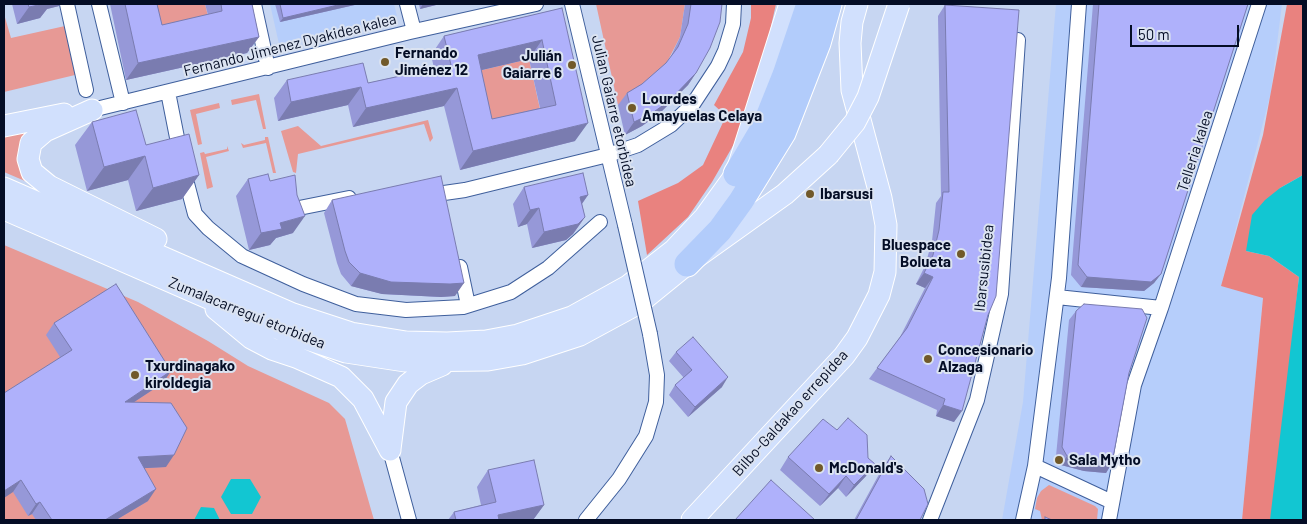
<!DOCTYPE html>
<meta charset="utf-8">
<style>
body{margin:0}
#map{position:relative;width:1307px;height:524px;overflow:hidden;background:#c7d6f2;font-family:Barlow,sans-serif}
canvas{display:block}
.frame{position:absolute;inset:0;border:5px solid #040d25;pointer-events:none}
.scale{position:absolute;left:1130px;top:25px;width:109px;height:22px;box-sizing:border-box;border:2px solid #040d25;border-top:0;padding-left:6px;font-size:15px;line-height:18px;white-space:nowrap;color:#040d25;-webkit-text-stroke:4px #dbe3f1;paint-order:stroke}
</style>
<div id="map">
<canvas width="1307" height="524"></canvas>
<div class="frame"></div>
<div class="scale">50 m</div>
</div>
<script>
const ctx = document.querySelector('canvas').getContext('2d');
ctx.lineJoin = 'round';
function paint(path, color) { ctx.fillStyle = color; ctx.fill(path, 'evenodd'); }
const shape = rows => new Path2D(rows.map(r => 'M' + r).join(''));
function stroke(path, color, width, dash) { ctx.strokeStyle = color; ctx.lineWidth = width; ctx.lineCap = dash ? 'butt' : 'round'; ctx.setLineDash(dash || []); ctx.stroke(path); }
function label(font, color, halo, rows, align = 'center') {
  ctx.font = font + ' Barlow,sans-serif'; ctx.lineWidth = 4; ctx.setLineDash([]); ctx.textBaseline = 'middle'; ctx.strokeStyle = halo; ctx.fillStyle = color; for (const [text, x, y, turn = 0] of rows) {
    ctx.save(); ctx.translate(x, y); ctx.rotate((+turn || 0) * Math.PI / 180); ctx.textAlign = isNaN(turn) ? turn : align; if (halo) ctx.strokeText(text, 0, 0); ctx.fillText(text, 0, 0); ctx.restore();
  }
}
paint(shape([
 [270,4,394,4,397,16,279,44],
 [1056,4,1282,4,1271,92,1221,286,1263,297,1242,520,1002,520,1023,402]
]), '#b6cefb');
paint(shape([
 [141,4,205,4,211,28,150,42],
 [596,4,685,4,680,37,664,68,618,105],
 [4,14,11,38,65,26,75,75,4,92],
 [529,59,543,123,479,138,465,74],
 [259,94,266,129,263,129,256,100,232,105,231,100],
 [219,103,220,108,196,114,202,144,198,145,190,110],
 [428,120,433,138,430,142,424,124,298,154,296,173,293,172,281,131,298,126,321,146],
 [36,128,39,187,4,172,4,132],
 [265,137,268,137,276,173,273,173,266,143,243,148,241,143,244,145,265,140],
 [227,146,229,151,206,157,213,187,207,189,200,153,204,152,205,154,227,149],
 [4,245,138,302,208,341,248,366,329,403,345,419,374,520,4,520],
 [1049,485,1095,506,1098,509,1097,520,1042,520,1040,511,1035,509,1037,498,1041,491]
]), '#e79995');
paint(shape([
 [751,4,776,4,765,53,734,144,712,182,688,217,647,255,638,201,678,183,703,165,726,116,714,105,743,52,751,18],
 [1287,4,1303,4,1303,175,1280,188,1246,251,1269,256,1299,277,1273,520,1242,520,1263,298,1221,286,1263,135]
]), '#e9827f');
paint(shape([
 [1303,175,1303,520,1270,520,1299,277,1269,256,1246,251,1252,215,1265,200,1280,188],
 [231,479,250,479,261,497,252,514,231,514,221,497],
 [201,507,214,508,220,520,194,520]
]), '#12c6d2');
const street = shape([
 [67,4,86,90],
 [99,4,123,103],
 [254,4,268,68],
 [407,4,414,31],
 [572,4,625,225],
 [168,92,183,168,195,214,208,228,242,256,303,284,356,304,406,310,463,307,511,292,548,268,600,222],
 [92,110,410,32,536,4],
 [444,193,465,190,608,155,638,145,671,125,693,104,718,66,725,51,733,24,734,4],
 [294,209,349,198],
 [460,267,468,305],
 [1057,297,1161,308],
 [390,450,409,520],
 [1035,466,1112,502],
 [586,520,619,479,646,436,656,402,657,375,650,334],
 [930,520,977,400,1001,294,1018,40],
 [1023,520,1035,466,1059,278,1079,4],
 [1109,520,1134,385,1161,308,1259,4]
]);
const primary = shape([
 [92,110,45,131,31,143,28,159,32,172,49,186,156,239],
 [4,126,64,114],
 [4,188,293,314,351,333,406,342,447,343,486,341,518,335,572,317,628,286,674,250,705,217,736,174,790,4],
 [4,209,286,332,346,352,405,361,488,360,522,354,580,335,639,303,687,264,785,194,828,155],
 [216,309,251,338,272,349,296,357,341,377,363,399,390,450],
 [390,449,396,402,408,384,421,374,442,365],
 [692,520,844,356,857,338,879,295,885,272,886,225,881,198,852,90,850,43,852,22,857,4]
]);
const highway = shape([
 [736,174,765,125,785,75,809,4],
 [687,264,720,230,741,201,783,133,818,43,829,4]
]);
stroke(street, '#3f5f9c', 16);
stroke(primary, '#fff', 23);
stroke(highway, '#fff', 27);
stroke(street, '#fff', 14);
stroke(primary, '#d1e0fd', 21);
stroke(highway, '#b2ccfb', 25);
const streetBridge = shape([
 [625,225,650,334]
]);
const primaryBridge = shape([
 [828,155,855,122,868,97,899,4]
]);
stroke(streetBridge, '#3f5f9c', 16, []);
stroke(primaryBridge, '#fff', 23, []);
stroke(streetBridge, '#fff', 14);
stroke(primaryBridge, '#d1e0fd', 21);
paint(shape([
 [12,4,60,4,59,6,47,9,40,18,17,24],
 [110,4,157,4,162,25,208,15,205,4,252,4,259,37,247,53,126,80],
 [275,4,359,4,280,22],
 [419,4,440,4,420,9],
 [685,4,722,4,696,73,688,85,660,113,642,126,625,135,618,105,627,93,642,84,666,63,670,58,680,37],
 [1093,4,1248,4,1161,274,1154,283,1144,291,1081,287,1071,275],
 [945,5,988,315,954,422,936,416,937,410,869,379,900,337,925,288,916,284,925,266,932,241,936,203,941,196,938,16],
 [562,8,575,141,460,170,444,106,353,127,348,105,278,121,274,98,287,80,368,83,434,68,431,55,444,36],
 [529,59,540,108,492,119,481,70],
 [92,122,146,145,199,175,182,199,136,211,128,180,87,191,75,145],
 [248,179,270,181,293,233,276,238,270,245,249,250,236,196],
 [524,187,588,195,582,204,585,217,573,234,566,240,532,248,527,224,518,227,513,204],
 [332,200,455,296,441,297,382,294,351,286,341,274,337,263,324,213],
 [1076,311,1129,373,1112,463,1106,473,1084,471,1061,465,1056,456,1069,320],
 [54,323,163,383,134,402,166,467,144,468,148,501,116,520,36,520,32,514,28,516,13,492,60,357,46,335],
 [676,352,722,387,688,417,669,395,675,385,684,378,669,361],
 [891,456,920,520,854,520,883,467],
 [788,457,866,476,846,497,838,488,820,506,780,470],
 [488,470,544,505,533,520,448,520,454,512,481,505,477,487]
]), '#9698d8');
paint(shape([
 [43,4,60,4,59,6,47,9,40,18,17,24,29,7],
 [342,4,359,4,280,22,283,18],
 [423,4,440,4,420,9],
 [259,37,247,53,126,80,138,63],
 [542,40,529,59,465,74,478,55],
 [696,73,688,85,660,113,642,126,625,135,634,122],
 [361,87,348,105,278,121,291,102],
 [457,88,444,106,353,127,366,108],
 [588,123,575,141,460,170,473,151],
 [145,156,128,180,87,191,104,167],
 [199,175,182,199,136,211,153,188],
 [588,195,576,212,580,197],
 [539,208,527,224,518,227,530,210],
 [305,216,293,233,276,238,270,245,249,250,261,233,280,223],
 [585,217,573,234,566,240,532,248,544,232],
 [360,273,464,283,455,296,441,297,382,294,351,286],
 [924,273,933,277,925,288,916,284],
 [1161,274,1154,283,1144,291,1081,287,1087,277],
 [171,371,163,383,116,414,125,402],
 [728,377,722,387,688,417,695,407],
 [943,405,962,411,954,422,936,416],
 [174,455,166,467,129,469,138,457],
 [1067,456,1112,463,1106,473,1084,471,1061,465],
 [875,464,866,476,846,497,854,485],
 [846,476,838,488,820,506,829,494],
 [21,480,13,492,4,498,4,491],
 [156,489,148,501,116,520,105,520],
 [40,502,32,514,28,516,36,504],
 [544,505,533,520,494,520,498,515]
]), '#7a7cb0');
const building = shape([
 [28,4,43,4,29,7,28,4],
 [125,4,157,4,162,25,222,11,221,4,252,4,259,37,138,63,125,4],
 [280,4,342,4,283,18,280,4],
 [691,4,722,4,720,22,710,48,696,73,669,101,651,114,634,122,627,93,642,84,666,63,678,47,688,24,691,4],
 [1099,4,1248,4,1161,274,1151,282,1087,277,1078,265,1099,4],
 [945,5,1019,10,996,296,988,315,962,411,943,405,945,399,877,368,907,328,933,277,924,273,933,255,939,230,943,192,949,192,945,5],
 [562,8,588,123,473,151,457,88,366,108,361,87,291,102,287,80,363,63,368,83,451,65,444,36,562,8],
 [542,40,556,105,492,119,478,55,542,40],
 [136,110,146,145,189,134,199,175,153,188,145,156,104,167,92,122,136,110],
 [583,173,588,195,580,197,585,217,578,224,544,232,539,208,530,210,524,187,583,173],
 [268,174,270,181,295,175,297,195,305,216,280,223,282,229,261,233,248,179,268,174],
 [441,176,464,283,450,284,391,282,360,273,349,262,345,251,332,200,441,176],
 [116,284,171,371,125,402,171,403,187,428,174,455,138,457,156,489,105,520,52,520,40,502,36,504,21,480,4,491,4,393,72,350,54,323,116,284],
 [1084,304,1142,309,1147,318,1129,373,1112,463,1090,461,1067,456,1062,447,1076,311,1084,304],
 [693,337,728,377,695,407,675,385,692,370,676,352,693,337],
 [848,418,867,435,868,458,875,464,854,485,846,476,829,494,788,457,823,419,837,430,848,418],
 [891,456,924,489,928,504,920,520,856,520,891,456],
 [534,460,544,505,498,515,499,520,456,520,454,512,496,502,488,470,534,460],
 [771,480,815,520,735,520,771,480],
 [1045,517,1052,520,1045,520,1045,517]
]);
paint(building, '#afb1fb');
stroke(building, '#7a7cb0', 1);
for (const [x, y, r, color] of [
 [385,62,5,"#71592a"],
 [572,65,5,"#71592a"],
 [632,108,5,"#71592a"],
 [810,194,5,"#71592a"],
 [961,254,5,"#71592a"],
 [928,359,5,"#71592a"],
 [135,375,5,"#71592a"],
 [1059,460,5,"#71592a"],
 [819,468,5,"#71592a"]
]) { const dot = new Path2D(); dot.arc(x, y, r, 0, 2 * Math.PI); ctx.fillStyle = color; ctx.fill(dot); stroke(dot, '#dbe3f1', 2); }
label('15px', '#040d25', '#dbe3f1', [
 ["Fernando Jimenez Dyakidea kalea",290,45,-14],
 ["Julian Gaiarre etorbidea",614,111,77],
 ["Telleria kalea",1195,151,-72],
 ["Ibarsusibidea",984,268,-84],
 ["Zumalacarregui etorbidea",247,313,22],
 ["Bilbo-Galdakao errepidea",790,413,-48]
]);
label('bold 15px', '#040d25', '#dbe3f1', [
 ["Fernando",395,53],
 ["Jiménez 12",395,70],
 ["Julián",562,56,"right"],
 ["Gaiarre 6",562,73,"right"],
 ["Lourdes",642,99],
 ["Amayuelas Celaya",642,116],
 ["Ibarsusi",820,194],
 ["Bluespace",951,245,"right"],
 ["Bolueta",951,262,"right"],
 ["Concesionario",938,350],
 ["Alzaga",938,367],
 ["Txurdinagako",145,366],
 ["kiroldegia",145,383],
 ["Sala Mytho",1069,460],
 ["McDonald's",829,468]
], 'left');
</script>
